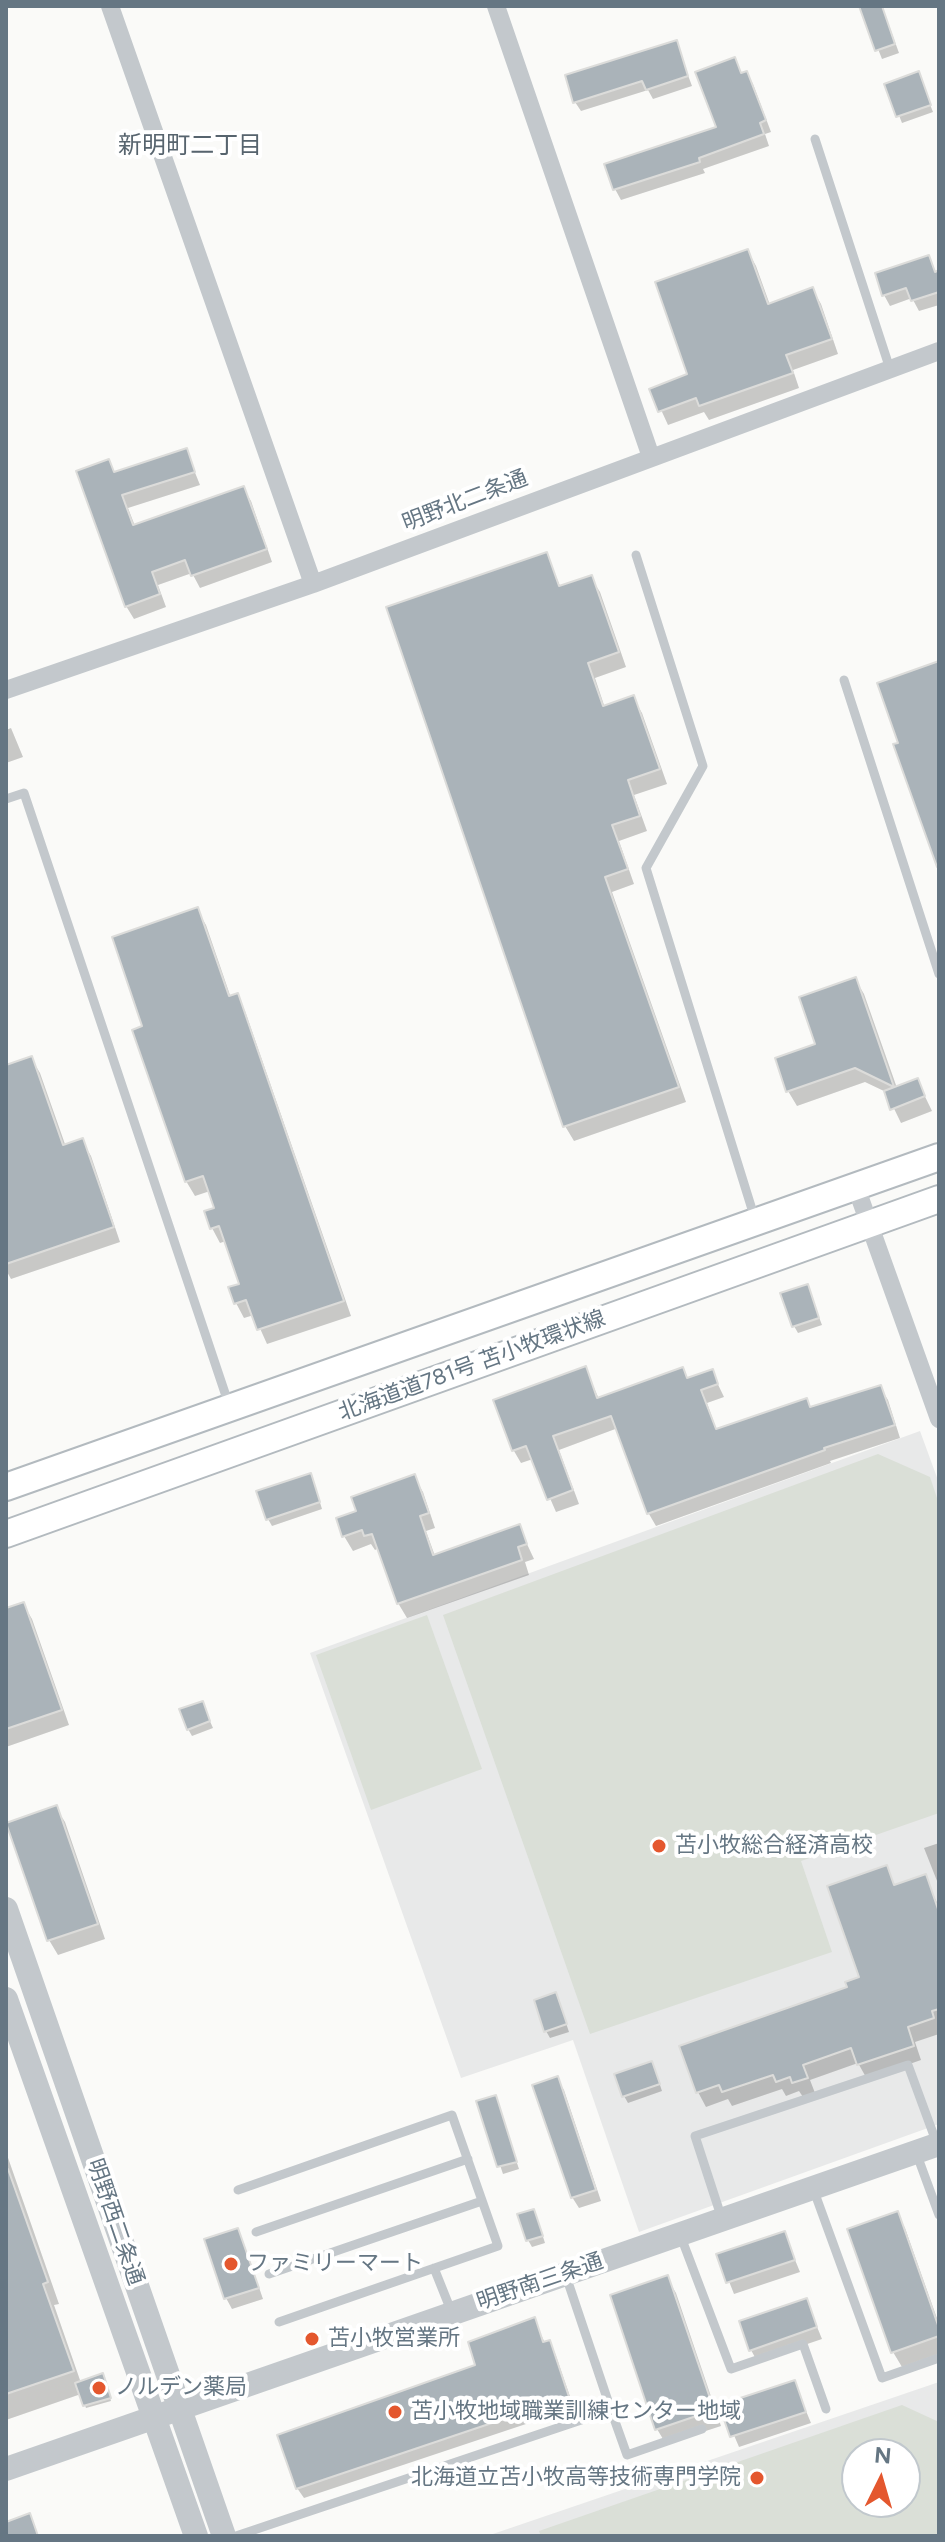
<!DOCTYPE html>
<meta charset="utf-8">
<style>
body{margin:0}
#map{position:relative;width:945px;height:2542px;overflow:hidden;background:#fafaf8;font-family:Figtree,sans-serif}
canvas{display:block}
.frame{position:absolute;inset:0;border:8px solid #657683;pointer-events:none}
.north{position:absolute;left:841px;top:2438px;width:80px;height:80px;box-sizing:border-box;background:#fff;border:2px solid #c1c8cd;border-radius:50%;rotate:5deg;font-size:22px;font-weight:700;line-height:32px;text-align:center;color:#657683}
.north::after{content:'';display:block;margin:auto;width:28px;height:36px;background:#e4572e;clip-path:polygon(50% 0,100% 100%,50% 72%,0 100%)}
</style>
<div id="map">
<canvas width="945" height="2542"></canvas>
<div class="frame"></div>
<div class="north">N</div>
</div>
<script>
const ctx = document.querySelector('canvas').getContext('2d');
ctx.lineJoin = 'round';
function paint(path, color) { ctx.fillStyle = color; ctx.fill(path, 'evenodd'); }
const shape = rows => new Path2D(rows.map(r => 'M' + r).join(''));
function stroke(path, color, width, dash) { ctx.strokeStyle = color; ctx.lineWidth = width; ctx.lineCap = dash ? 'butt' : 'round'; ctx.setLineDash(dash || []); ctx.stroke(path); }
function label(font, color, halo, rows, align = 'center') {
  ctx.font = font + ' Figtree,"Noto Sans JP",sans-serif'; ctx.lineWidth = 8; ctx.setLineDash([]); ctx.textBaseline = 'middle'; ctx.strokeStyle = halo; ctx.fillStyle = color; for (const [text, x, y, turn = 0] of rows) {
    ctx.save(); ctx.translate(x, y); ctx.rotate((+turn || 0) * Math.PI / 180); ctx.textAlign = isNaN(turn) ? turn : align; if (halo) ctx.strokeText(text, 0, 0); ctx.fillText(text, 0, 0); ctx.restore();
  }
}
paint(shape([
 [920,1431,939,1483,939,2124,639,2232,573,2040,461,2078,310,1653],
 [939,2382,939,2536,487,2536],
 [857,2454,905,2454,905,2502,857,2502]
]), '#e8e9e9');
paint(shape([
 [878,1454,930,1477,939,1504,939,1813,801,1861,832,1952,590,2034,443,1615],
 [427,1615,482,1769,371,1810,316,1655],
 [902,2405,939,2422,939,2536,541,2536,539,2531],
 [857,2454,905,2454,905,2502,857,2502]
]), '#dadfd7');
paint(shape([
 [861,6,882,6,899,53,882,59],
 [676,43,692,86,653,99,648,90,581,111,575,102],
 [734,59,742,75,747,73,753,84,771,132,765,134,769,146,703,169,705,173,621,200,615,189,718,128],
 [918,74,933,112,902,123,887,85],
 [748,251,756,266,770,305,813,290,821,304,838,354,793,370,799,388,709,420,704,412,668,425,652,390,690,375],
 [928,257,936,273,939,272,939,305,919,311,912,298,890,306,884,295],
 [186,450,200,485,128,508,135,526,243,488,251,501,272,562,200,588,192,573,158,585,166,607,134,619,126,606,108,461,115,473],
 [546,554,561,588,591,578,600,592,626,667,595,678,605,708,633,698,642,713,667,784,634,795,647,831,619,841,634,884,612,892,686,1102,574,1141,565,1126],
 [11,728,23,757,6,763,6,730],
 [197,910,206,925,231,998,237,996,245,1011,351,1316,267,1344,254,1315,244,1318,236,1303,242,1285,226,1241,220,1243,212,1228,216,1209,210,1191,195,1196,186,1181,145,1027],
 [855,979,864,994,897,1088,917,1080,932,1111,901,1123,886,1092,865,1082,797,1106,788,1091,818,1046],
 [31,1058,40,1073,66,1147,82,1141,91,1156,120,1242,11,1279,6,1270,6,1067],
 [807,1286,822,1325,798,1333,794,1326],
 [585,1368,599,1399,682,1369,688,1380,712,1372,724,1397,707,1403,717,1431,811,1409,880,1387,888,1400,900,1438,830,1461,831,1463,656,1526,649,1514,618,1428,559,1450,579,1504,556,1512,533,1459,521,1463,514,1451,496,1401],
 [414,1477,423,1492,435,1528,426,1531,435,1556,519,1527,534,1559,525,1562,529,1575,407,1618,398,1603,379,1548,375,1550,371,1544,353,1551,344,1536,358,1513],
 [314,1483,322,1509,272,1526,268,1519],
 [23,1604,32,1619,69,1725,6,1747,6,1610],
 [202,1703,213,1728,192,1736,188,1729],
 [56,1808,65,1822,105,1939,58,1955,49,1940,8,1824],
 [939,1843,939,1886,924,1848],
 [886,1868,896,1887,925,1877,939,1907,939,2034,915,2042,921,2060,867,2079,858,2063,810,2080,815,2093,803,2097,799,2091,786,2096,782,2089,732,2106,728,2099,706,2107,698,2092,862,1978],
 [559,2002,569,2032,550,2038,546,2031],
 [655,2070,662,2091,628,2103,624,2096],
 [557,2079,564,2090,601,2201,579,2208,572,2197],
 [495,2097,519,2169,503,2174,479,2102],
 [6,2152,59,2304,54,2305,81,2383,104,2378,111,2401,86,2408,81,2394,6,2420],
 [897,2213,905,2228,939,2324,939,2354,902,2367,893,2352,849,2230],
 [537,2218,545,2243,532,2247,528,2240],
 [237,2230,243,2241,263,2299,232,2309,226,2298,206,2241],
 [784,2233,800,2272,734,2294,719,2256],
 [667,2278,676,2293,721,2426,666,2444,657,2429],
 [806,2300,822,2339,757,2361,751,2350],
 [534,2320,545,2343,549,2342,555,2353,574,2408,304,2498,297,2488,478,2366],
 [794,2382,811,2423,739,2447,722,2407]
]), '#0003');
const building = shape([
 [859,6,882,6,895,44,875,51,859,6],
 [677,40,688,76,646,90,642,81,573,103,565,75,677,40],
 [735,57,741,73,747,71,766,120,760,123,764,134,699,158,700,162,613,190,604,164,716,127,695,72,735,57],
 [919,71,931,105,896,117,884,84,919,71],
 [748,249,768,304,813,287,832,339,786,355,793,373,699,406,696,398,658,412,649,389,687,374,655,282,748,249],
 [929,255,935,272,939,270,939,292,911,301,906,288,882,296,875,273,929,255],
 [187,448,195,472,122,495,133,525,244,486,267,549,191,576,185,560,152,572,160,594,125,607,76,471,109,459,114,472,187,448],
 [547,552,559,586,592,575,619,652,588,663,603,706,634,695,660,769,628,780,640,816,612,825,628,869,605,877,679,1087,563,1127,386,607,547,552],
 [939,661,939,867,937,867,893,744,898,743,877,683,939,661],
 [198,907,229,996,238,993,344,1301,257,1330,246,1300,234,1304,228,1287,239,1284,219,1226,210,1229,204,1211,214,1208,203,1176,185,1182,132,1030,142,1026,112,937,198,907],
 [856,977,894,1087,855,1068,786,1092,775,1058,815,1044,799,997,856,977],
 [32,1056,63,1145,83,1138,114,1227,6,1264,6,1065,32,1056],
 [918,1078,925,1096,890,1110,884,1091,918,1078],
 [808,1284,819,1318,792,1327,780,1293,808,1284],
 [586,1366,597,1398,683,1367,687,1378,713,1369,718,1384,701,1390,716,1429,807,1398,810,1407,881,1385,895,1425,824,1448,825,1450,647,1514,611,1416,553,1436,573,1490,547,1500,526,1446,512,1451,493,1400,586,1366],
 [311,1473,320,1502,266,1520,256,1491,311,1473],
 [415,1474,429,1513,420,1516,433,1555,520,1524,527,1544,518,1547,522,1560,397,1604,372,1534,364,1536,362,1530,342,1537,336,1518,356,1511,351,1497,415,1474],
 [24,1602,62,1710,6,1729,6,1608,24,1602],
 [203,1701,210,1721,187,1730,179,1709,203,1701],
 [57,1805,98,1924,47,1941,6,1823,57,1805],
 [887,1865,894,1885,926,1874,939,1912,939,2009,932,2011,934,2018,908,2027,914,2046,857,2065,851,2048,803,2065,808,2078,792,2083,790,2077,776,2082,773,2075,722,2092,719,2085,696,2093,679,2046,847,1987,845,1982,859,1977,827,1886,887,1865],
 [556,1992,567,2024,544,2032,534,2000,556,1992],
 [652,2061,660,2084,622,2097,614,2074,652,2061],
 [558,2076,596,2190,571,2198,532,2085,558,2076],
 [496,2095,517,2162,497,2167,476,2101,496,2095],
 [6,2169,8,2169,48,2282,43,2284,74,2371,6,2394,6,2169],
 [534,2209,543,2236,526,2241,517,2214,534,2209],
 [898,2211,939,2328,939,2336,891,2353,847,2229,898,2211],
 [238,2228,259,2288,224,2299,204,2239,238,2228],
 [785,2231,795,2260,726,2283,716,2254,785,2231],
 [668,2275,714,2410,655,2430,610,2295,668,2275],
 [807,2298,817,2327,749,2351,739,2321,807,2298],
 [535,2317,543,2342,550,2340,569,2397,296,2489,277,2435,475,2365,468,2342,535,2317],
 [103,2373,111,2398,83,2406,75,2383,103,2373],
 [795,2380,806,2412,730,2437,719,2405,795,2380],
 [30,2513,38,2536,6,2536,6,2522,30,2513]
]);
paint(building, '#aab3b9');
stroke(building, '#dcdcda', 2);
const secondary = shape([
 [6,1487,939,1157],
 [6,1534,939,1199]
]);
stroke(secondary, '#b3babf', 30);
stroke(shape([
 [815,139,890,369],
 [636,555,703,766,646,868,755,1219],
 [844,680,939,974],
 [6,799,24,793,229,1405],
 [917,2155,939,2215],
 [238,2190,452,2115,498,2246,279,2322],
 [814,2191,882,2378,939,2358],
 [722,2219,695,2136,908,2065,937,2144],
 [256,2232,468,2159],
 [681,2237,731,2369,803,2344,826,2409],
 [434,2268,452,2313],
 [269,2274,482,2201],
 [611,2410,627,2455,702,2429],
 [236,2536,611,2410,566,2276]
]), '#c3c8cc', 9);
stroke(shape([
 [110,6,313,584],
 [496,6,651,457],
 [6,690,313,584,939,351],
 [856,1187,939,1419]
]), '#c3c8cc', 18);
stroke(shape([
 [6,1909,224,2536],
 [6,1999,196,2536],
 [6,2469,939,2144]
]), '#c3c8cc', 24);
stroke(secondary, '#fff', 26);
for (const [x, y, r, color] of [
 [659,1846,8,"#e4572e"],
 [231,2264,8,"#e4572e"],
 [312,2339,8,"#e4572e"],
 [99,2388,8,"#e4572e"],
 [395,2412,8,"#e4572e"],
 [757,2478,8,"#e4572e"]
]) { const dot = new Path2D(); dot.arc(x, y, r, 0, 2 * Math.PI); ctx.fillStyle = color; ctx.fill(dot); stroke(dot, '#fff', 3); }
label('22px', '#657683', '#fff', [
 ["明野北二条通",465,501,-21],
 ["北海道道781号 苫小牧環状線",472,1366,-20],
 ["明野西二条通",115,2222,71],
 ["明野南三条通",540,2282,-19]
]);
label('22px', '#657683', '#fff', [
 ["苫小牧総合経済高校",675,1846],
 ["ファミリーマート",247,2264],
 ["苫小牧営業所",328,2339],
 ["ノルデン薬局",115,2388],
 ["苫小牧地域職業訓練センター地域",411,2412],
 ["北海道立苫小牧高等技術専門学院",741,2478,"right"]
], 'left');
label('24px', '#57646e', '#fff', [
 ["新明町二丁目",190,146]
]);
</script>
